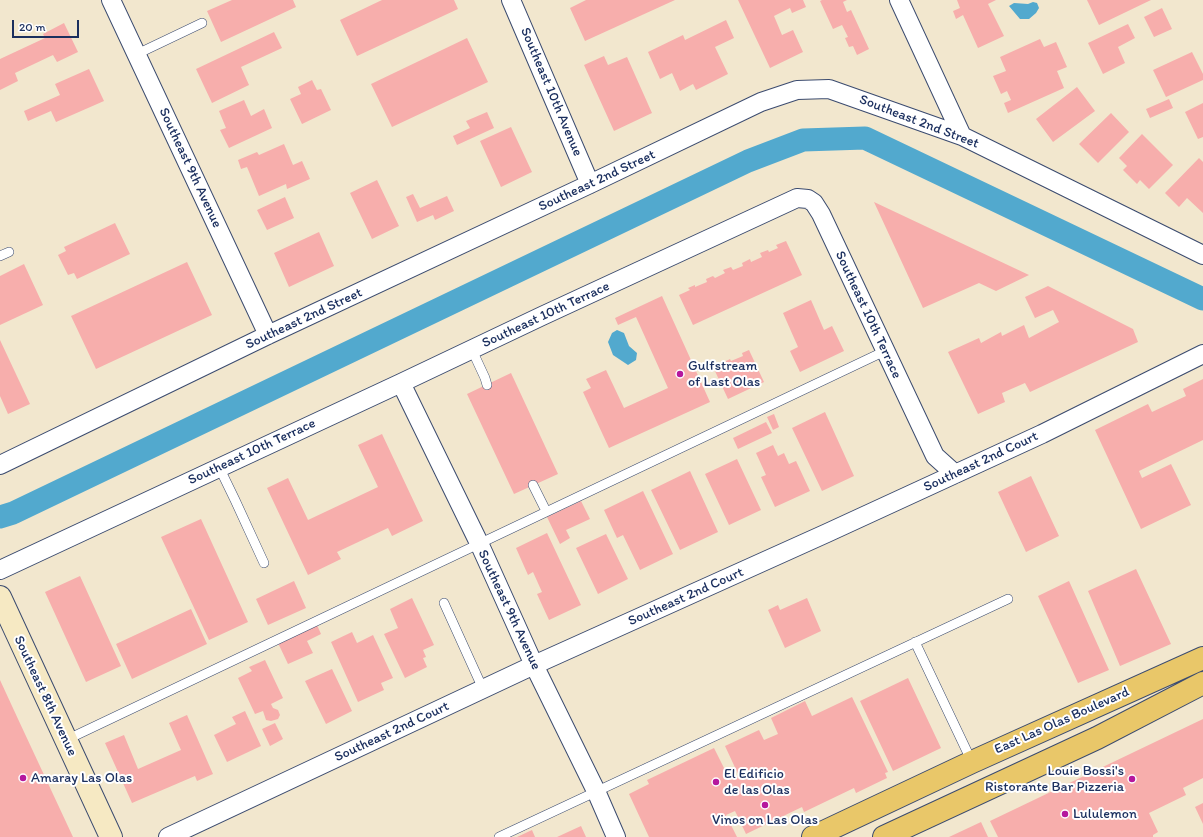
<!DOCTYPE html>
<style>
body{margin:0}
#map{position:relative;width:1203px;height:837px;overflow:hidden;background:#f2e7ce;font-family:Itim,sans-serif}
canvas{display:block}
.scale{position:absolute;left:12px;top:20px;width:67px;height:18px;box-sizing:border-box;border:2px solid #1b2f5e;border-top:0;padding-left:5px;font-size:12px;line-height:14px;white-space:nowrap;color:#1b2f5e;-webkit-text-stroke:3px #fff;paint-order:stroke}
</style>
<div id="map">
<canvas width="1203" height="837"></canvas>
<div class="scale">20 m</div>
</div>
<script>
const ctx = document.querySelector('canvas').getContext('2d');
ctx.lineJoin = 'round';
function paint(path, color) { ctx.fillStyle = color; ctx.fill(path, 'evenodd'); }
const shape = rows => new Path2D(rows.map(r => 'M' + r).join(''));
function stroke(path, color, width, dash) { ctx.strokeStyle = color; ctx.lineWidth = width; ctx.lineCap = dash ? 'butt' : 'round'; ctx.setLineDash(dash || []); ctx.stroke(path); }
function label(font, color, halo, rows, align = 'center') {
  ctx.font = font + ' Itim,sans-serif'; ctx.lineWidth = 4; ctx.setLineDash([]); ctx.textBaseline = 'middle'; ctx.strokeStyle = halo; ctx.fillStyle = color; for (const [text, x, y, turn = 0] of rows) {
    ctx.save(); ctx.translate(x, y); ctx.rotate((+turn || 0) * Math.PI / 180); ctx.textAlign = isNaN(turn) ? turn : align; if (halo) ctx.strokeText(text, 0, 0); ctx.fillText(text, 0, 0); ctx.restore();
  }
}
paint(shape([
 [1033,2,1037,3,1039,8,1036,13,1029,19,1020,19,1009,6,1014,3,1028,4],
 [617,330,624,333,629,346,637,353,636,360,628,365,613,355,608,342,612,333]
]), '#52a9ce');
stroke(shape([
 [0,517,13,513,748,161,803,140,865,138,1203,299]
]), '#52a9ce', 23);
paint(shape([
 [232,0,293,0,296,7,221,42,207,11],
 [382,0,454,0,458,9,357,56,340,20],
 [586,0,675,0,585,41,570,8],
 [738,0,803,0,806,7,792,13,790,8,774,16,782,35,793,30,803,52,770,68],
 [822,0,847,0,843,2,847,12,851,10,869,49,857,55,853,46,849,47,845,38,848,37,842,25,833,29,820,1],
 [957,0,996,0,988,4,1004,36,978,48,963,15,956,19,953,11,960,8],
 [1087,0,1151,0,1099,25],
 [1162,8,1172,29,1154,37,1144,17],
 [726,20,734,38,715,47,728,74,696,90,693,84,680,91,672,73,660,79,648,52,683,35,685,40],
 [64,23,78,52,57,62,53,55,15,73,18,81,0,90,0,59,45,38,43,34],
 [1128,24,1135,38,1118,47,1125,63,1103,74,1088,43],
 [274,32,282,48,241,67,249,85,212,103,196,69],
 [467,38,488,82,392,127,371,84],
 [1040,39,1044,47,1056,42,1067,67,1057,71,1064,88,1008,113,1004,103,1011,100,1007,91,1001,94,993,76,1006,71,1000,57],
 [1192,52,1203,74,1203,80,1166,97,1153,70],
 [604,56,608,65,627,57,652,113,614,131,584,65],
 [89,69,104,101,56,122,51,111,28,121,24,111,60,95,55,84],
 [312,80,317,90,321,89,331,110,302,124,290,99,301,94,298,87],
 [1077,87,1095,111,1053,142,1036,119],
 [1169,99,1173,108,1150,118,1146,109],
 [244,100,251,116,264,109,272,128,229,148,220,130,226,128,219,111],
 [1203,103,1203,137,1198,139,1185,112],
 [487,112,494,128,457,145,453,136,470,128,466,121],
 [1111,113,1129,132,1098,163,1079,144],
 [511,127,532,172,501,187,480,141],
 [1142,134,1173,165,1149,189,1140,180,1137,184,1123,170,1127,166,1119,158],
 [284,144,293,165,302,161,310,179,287,189,286,184,259,196,247,167,241,169,238,160,257,152,259,155],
 [1199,158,1203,162,1203,213,1187,198,1179,207,1165,193],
 [377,180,399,226,372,239,350,193],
 [413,194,420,208,447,196,454,211,435,220,433,215,417,222,406,197],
 [285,197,294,218,267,230,257,210],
 [874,202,1029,275,996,291,979,283,923,308],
 [115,223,130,254,77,279,74,273,68,275,58,255,66,251,64,247],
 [319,232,334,266,289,287,274,253],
 [786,241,802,275,693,325,679,295,690,290,688,288,695,285,695,287,707,282,706,279,713,276,715,278,725,273,723,270,731,267,733,270,743,266,742,263,750,259,751,262,762,257,760,253,768,250,769,252,778,248,776,245],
 [187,262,212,315,96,369,71,316],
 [24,264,43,305,0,325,0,276],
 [1048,286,1133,329,1138,342,1030,392,1025,383,1002,393,1005,402,978,414,948,352,979,338,981,343,1001,332,1002,336,1024,325,1029,338,1059,322,1053,310,1035,318,1025,297],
 [662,296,710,402,609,448,583,392,591,388,586,379,606,370,624,408,668,388,636,317,618,325,615,318],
 [811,300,824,330,832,326,844,351,800,372,790,351,798,347,783,313],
 [0,340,30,404,8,414,0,396],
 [749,350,764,382,728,399,714,369,725,365,724,362,730,359,731,361,743,356,742,353],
 [511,373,558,474,514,494,467,394],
 [1203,379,1203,440,1139,471,1142,478,1171,464,1191,505,1141,529,1095,430,1148,404,1152,412,1186,396,1183,389],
 [825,412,854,476,822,491,792,428],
 [774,414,779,427,773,430,767,417],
 [766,422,772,433,738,449,733,438],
 [382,434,423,521,392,536,388,528,337,552,341,559,308,575,267,488,288,478,308,520,378,487,358,445],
 [773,445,778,456,784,453,789,464,796,461,810,491,775,507,761,477,766,475,756,453],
 [737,459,761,510,729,525,705,474],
 [690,471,718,532,680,550,651,490],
 [1031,476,1059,536,1026,552,998,492],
 [643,491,673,554,640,570,623,535,617,538,604,510],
 [581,501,590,519,566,530,570,538,560,544,547,517],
 [201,519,248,622,209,640,161,537],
 [547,533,581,605,549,620,537,594,542,592,533,572,528,575,516,548],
 [606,534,628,579,598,594,576,548],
 [1136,569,1171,644,1120,666,1088,591],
 [80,576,121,666,86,682,45,592],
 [294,581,306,608,268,625,256,599],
 [1069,581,1109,670,1078,683,1038,596],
 [412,598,434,645,423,650,426,657,423,658,427,667,405,678,384,634,398,628,390,609],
 [807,598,821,631,785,648,768,610,778,605,780,610],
 [191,609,207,644,132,679,116,644],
 [317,625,321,634,307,641,313,653,288,664,278,643],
 [352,632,357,643,373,635,393,678,381,683,384,690,358,702,331,642],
 [265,660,283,698,271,704,273,708,278,710,280,715,278,719,271,721,266,720,263,711,255,714,238,678,252,671,249,667],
 [332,669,352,711,326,724,305,681],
 [908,678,941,748,893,771,860,701],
 [0,680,18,719,73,837,0,837],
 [852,697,888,772,885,773,887,778,856,793,854,788,804,812,802,807,746,834,735,811,726,815,737,837,649,837,629,794,649,784,647,780,714,748,730,780,739,776,725,746,759,730,764,740,778,734,771,718,805,701,812,716],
 [245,711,261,746,227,762,214,735,236,724,232,717],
 [187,715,213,774,197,781,195,776,132,803,105,743,124,735,138,769,181,750,169,723],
 [1203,719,1203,778,1183,788,1186,795,1149,813,1158,832,1153,835,1153,837,998,837,990,821],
 [275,723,283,739,270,746,262,729],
 [1203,803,1203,824,1195,807],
 [981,822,988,837,949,837],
 [581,826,586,837,557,837],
 [532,830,535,837,517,837]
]), '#f7aeac');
const service = shape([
 [137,54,202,23],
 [0,256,9,252],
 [472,350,485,378,487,385],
 [219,467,235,500,264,563],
 [533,485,546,511],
 [444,603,483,689],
 [915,642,972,762],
 [66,740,885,351],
 [499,837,1008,599]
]);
const minor = shape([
 [111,0,268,335],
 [511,0,590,184],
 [899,0,962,136],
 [401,383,479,543,534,665,596,791,616,837],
 [0,465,268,335,590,184,761,102,797,90,829,89,962,136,1203,255],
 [0,570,401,383,542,316,797,198,808,199,814,203,821,214,935,456,955,474],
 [168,837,534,665,827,533,1042,434,1203,354]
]);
const secondary = shape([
 [0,597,111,837]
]);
const primary = shape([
 [813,837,972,762,1203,658],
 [884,837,1097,738,1203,683]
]);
stroke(service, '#3b4b6f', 10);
stroke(minor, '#3b4b6f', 20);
stroke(secondary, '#3b4b6f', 24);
stroke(primary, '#3b4b6f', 24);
stroke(service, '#fff', 9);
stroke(minor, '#fff', 18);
stroke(secondary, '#f6e9c3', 22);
stroke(primary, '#e9c769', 22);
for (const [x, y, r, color] of [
 [680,374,4,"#b5179e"],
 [23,778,4,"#b5179e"],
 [1132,779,4,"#b5179e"],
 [716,782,4,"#b5179e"],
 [765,805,4,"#b5179e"],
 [1065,814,4,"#b5179e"]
]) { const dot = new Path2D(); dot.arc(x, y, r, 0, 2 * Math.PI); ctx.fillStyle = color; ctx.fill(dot); stroke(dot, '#fff', 1.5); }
label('14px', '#1b2f5e', '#fff', [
 ["Southeast 10th Avenue",551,92,67],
 ["Southeast 2nd Street",919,122,21],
 ["Southeast 9th Avenue",190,168,65],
 ["Southeast 2nd Street",597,181,-25],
 ["Southeast 10th Terrace",546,315,-25],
 ["Southeast 10th Terrace",868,315,65],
 ["Southeast 2nd Street",304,319,-25],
 ["Southeast 10th Terrace",252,452,-25],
 ["Southeast 2nd Court",981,462,-25],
 ["Southeast 2nd Court",686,597,-24],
 ["Southeast 9th Avenue",509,610,65],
 ["Southeast 8th Avenue",45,696,65],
 ["East Las Olas Boulevard",1062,721,-24],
 ["Southeast 2nd Court",392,732,-25]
]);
label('14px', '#1b2f5e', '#fff', [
 ["Gulfstream",688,366],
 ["of Last Olas",688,382],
 ["Louie Bossi's",1124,771,"right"],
 ["Ristorante Bar Pizzeria",1124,787,"right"],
 ["El Edificio",724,774],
 ["de las Olas",724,790],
 ["Amaray Las Olas",31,778],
 ["Lululemon",1073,814],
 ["Vinos on Las Olas",765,820,"center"]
], 'left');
</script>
